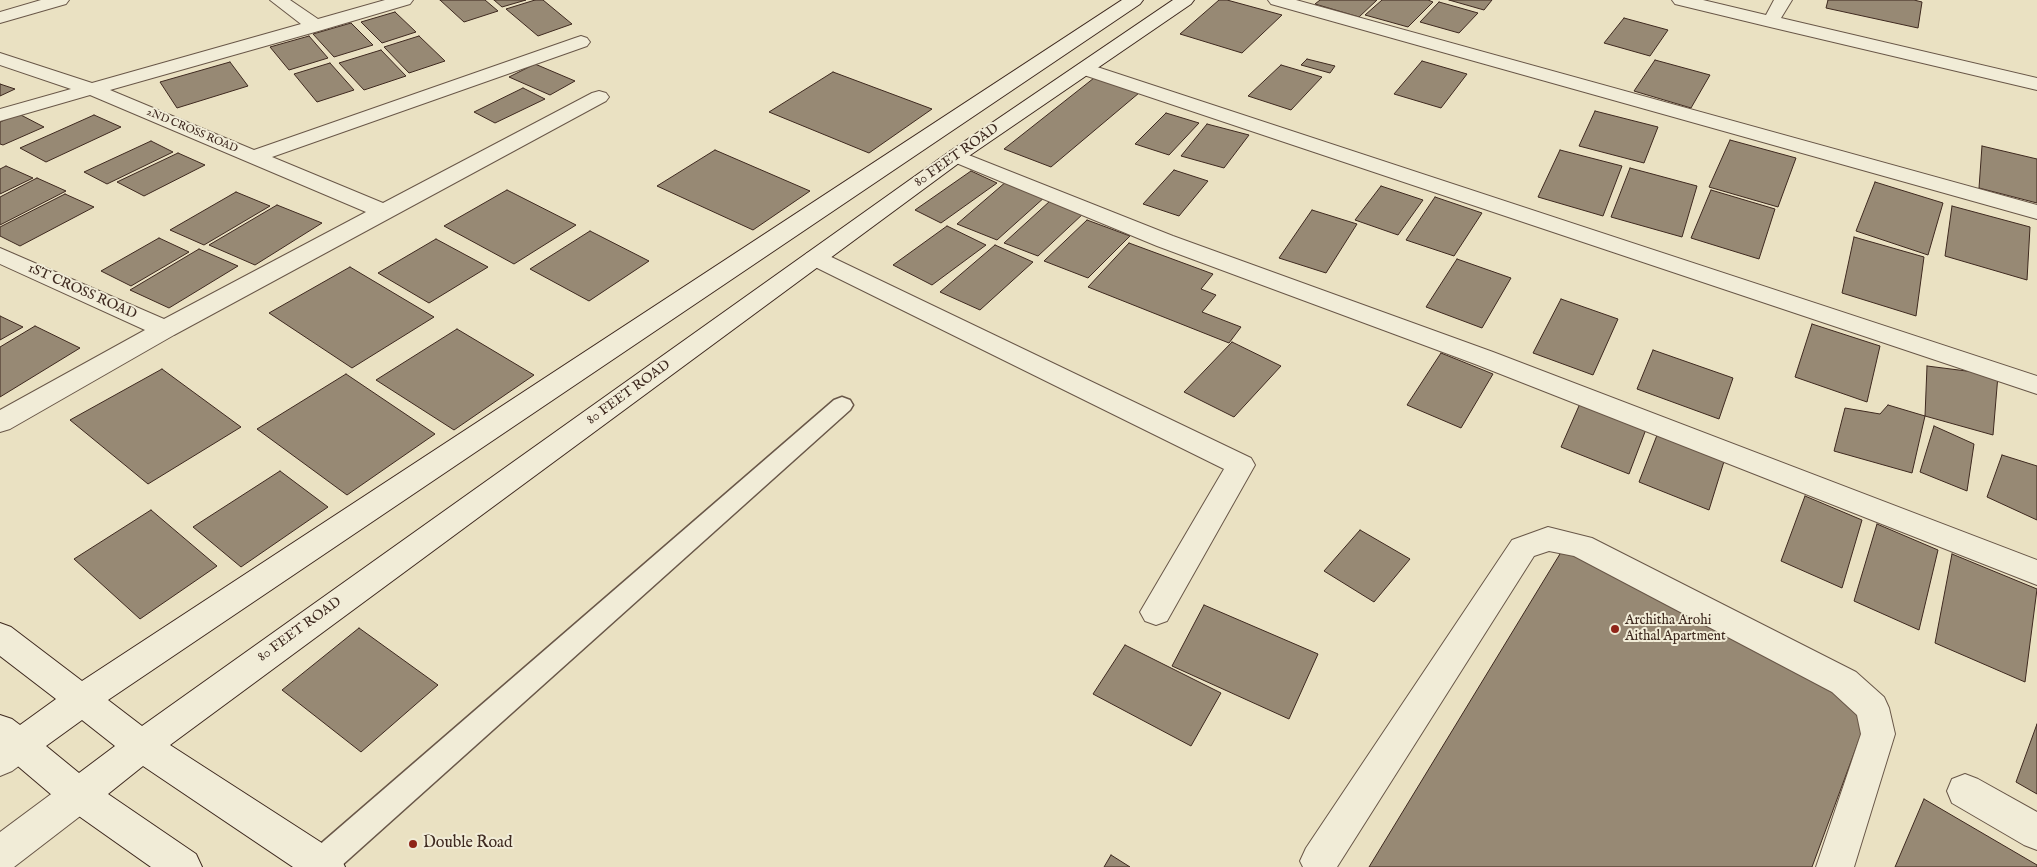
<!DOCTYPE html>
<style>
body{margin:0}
canvas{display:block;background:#eae1c2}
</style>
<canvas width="2037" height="867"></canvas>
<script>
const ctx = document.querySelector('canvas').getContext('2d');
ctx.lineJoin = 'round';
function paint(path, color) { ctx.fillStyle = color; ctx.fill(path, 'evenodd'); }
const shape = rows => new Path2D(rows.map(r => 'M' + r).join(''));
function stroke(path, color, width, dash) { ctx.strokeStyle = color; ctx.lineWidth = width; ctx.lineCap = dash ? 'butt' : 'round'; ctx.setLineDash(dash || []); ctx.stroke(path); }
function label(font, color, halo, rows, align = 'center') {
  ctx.font = font + ' "IM FELL English",serif'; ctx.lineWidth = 4; ctx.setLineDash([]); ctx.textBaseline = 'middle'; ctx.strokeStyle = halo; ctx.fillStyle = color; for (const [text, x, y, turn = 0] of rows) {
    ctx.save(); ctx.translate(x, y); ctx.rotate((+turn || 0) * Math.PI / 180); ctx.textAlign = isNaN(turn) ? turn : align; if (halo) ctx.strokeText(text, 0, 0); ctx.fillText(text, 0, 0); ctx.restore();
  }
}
const building = shape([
 [440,0,485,0,498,11,464,22,440,0],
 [494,0,526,0,502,7,494,0],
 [535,0,543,0,572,24,538,36,506,9,535,0],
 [1219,0,1227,0,1282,15,1242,53,1180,34,1219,0],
 [1320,0,1377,0,1359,17,1315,4,1320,0],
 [1382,0,1428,0,1433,2,1408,27,1365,15,1382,0],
 [1449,0,1492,0,1484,10,1449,0],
 [1828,0,1914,0,1922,2,1918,28,1826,8,1828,0],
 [1439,2,1478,13,1459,33,1420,22,1439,2],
 [395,12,416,32,382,43,361,22,395,12],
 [1624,18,1668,30,1650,56,1604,43,1624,18],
 [351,23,373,45,334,57,313,34,351,23],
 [309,36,328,58,289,70,270,47,309,36],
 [419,36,445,61,409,73,384,47,419,36],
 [381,50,406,76,364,90,339,63,381,50],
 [1307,59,1335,66,1330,73,1301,65,1307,59],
 [1655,60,1710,75,1691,108,1634,91,1655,60],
 [1422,61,1467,74,1441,108,1394,94,1422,61],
 [230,62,248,86,177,108,160,82,230,62],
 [330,63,354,90,317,102,294,74,330,63],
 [535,64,575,81,550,95,509,77,535,64],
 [1281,65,1322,77,1291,110,1248,96,1281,65],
 [833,72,932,109,869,153,769,112,833,72],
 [1094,78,1139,93,1051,167,1004,149,1094,78],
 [0,84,15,89,0,96,0,84],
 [523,88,545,99,495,123,474,112,523,88],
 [1595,111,1658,127,1644,163,1579,146,1595,111],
 [1166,113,1199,123,1169,155,1135,144,1166,113],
 [19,114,44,127,3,145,0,144,0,122,19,114],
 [94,115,121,127,46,162,20,148,94,115],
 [1207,124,1249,135,1224,168,1181,156,1207,124],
 [1730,140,1796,158,1778,207,1709,187,1730,140],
 [151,141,173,152,107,184,84,172,151,141],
 [1982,146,2037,159,2037,203,1979,188,1982,146],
 [715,150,810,191,753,230,657,186,715,150],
 [1560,150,1622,166,1603,216,1538,197,1560,150],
 [178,153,205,165,144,196,117,182,178,153],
 [6,166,33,178,0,194,0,169,6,166],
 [1630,168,1697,186,1682,237,1611,217,1630,168],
 [1174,170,1208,181,1179,216,1143,204,1174,170],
 [971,171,997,183,941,223,915,210,971,171],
 [37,178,66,191,0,225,0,197,37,178],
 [1007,181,1046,196,997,240,957,224,1007,181],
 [1875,182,1943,203,1928,255,1856,231,1875,182],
 [1381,186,1423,200,1398,235,1355,220,1381,186],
 [507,190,576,225,514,264,444,226,507,190],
 [1711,190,1775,209,1759,259,1691,238,1711,190],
 [236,192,270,206,204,245,170,230,236,192],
 [65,194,94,207,20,246,0,236,0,227,65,194],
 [1435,197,1482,213,1454,256,1406,240,1435,197],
 [1050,201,1084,213,1038,256,1004,243,1050,201],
 [277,205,322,223,255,265,209,245,277,205],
 [1952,206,2030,227,2027,280,1945,256,1952,206],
 [1312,210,1357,224,1326,273,1279,258,1312,210],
 [1087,220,1130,236,1088,278,1044,261,1087,220],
 [947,226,986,245,932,285,893,265,947,226],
 [590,231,649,261,589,301,530,269,590,231],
 [1854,237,1924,257,1916,316,1842,293,1854,237],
 [159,238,189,252,131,286,101,271,159,238],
 [436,239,488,267,429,303,378,273,436,239],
 [1129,243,1213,274,1201,289,1216,295,1202,312,1241,327,1229,343,1088,287,1129,243],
 [995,245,1033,262,980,310,940,292,995,245],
 [199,249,238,266,169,308,130,290,199,249],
 [1457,259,1511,278,1482,328,1426,307,1457,259],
 [350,267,434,317,352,368,269,313,350,267],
 [1561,299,1618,319,1593,375,1533,353,1561,299],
 [0,316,23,327,0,340,0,316],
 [1812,324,1880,346,1867,402,1795,377,1812,324],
 [35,326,80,348,0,397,0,347,35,326],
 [457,329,534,375,454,430,376,380,457,329],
 [1232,342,1281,366,1234,417,1184,392,1232,342],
 [1653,350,1733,378,1719,419,1637,389,1653,350],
 [1441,353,1493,374,1461,428,1407,405,1441,353],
 [1927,366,1998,375,1993,435,1925,416,1927,366],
 [162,369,241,427,148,484,70,420,162,369],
 [346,374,435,434,347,495,257,429,346,374],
 [1582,399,1648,424,1629,474,1561,447,1582,399],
 [1888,405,1925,416,1912,473,1834,451,1845,408,1880,414,1888,405],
 [1934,426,1974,444,1967,491,1920,472,1934,426],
 [1659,430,1726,455,1709,510,1639,482,1659,430],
 [2002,455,2037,466,2037,520,1987,497,2002,455],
 [280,471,328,507,241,567,193,527,280,471],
 [1805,496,1862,520,1842,588,1781,561,1805,496],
 [151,510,217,566,140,619,74,559,151,510],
 [1877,524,1938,550,1919,630,1854,601,1877,524],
 [1360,530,1410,559,1374,602,1324,571,1360,530],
 [1563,549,1870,710,1812,867,1369,867,1563,549],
 [1952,554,2037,589,2025,682,1935,643,1952,554],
 [1204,605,1318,654,1289,719,1172,666,1204,605],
 [359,628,438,685,361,752,282,690,359,628],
 [1125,645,1221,693,1191,746,1093,694,1125,645],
 [2037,724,2037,794,2016,782,2037,724],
 [1924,799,2037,865,2037,867,1895,867,1924,799],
 [1111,855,1130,867,1104,867,1111,855]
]);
paint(building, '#978974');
stroke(building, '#3e291f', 1);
const service = shape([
 [842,397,850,400,853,405,850,410,340,867,307,867,306,864,310,853,834,400,842,397]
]);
const minor = shape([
 [41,0,69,0,66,4,0,23,0,12,41,0],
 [270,0,290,0,318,19,385,0,413,0,410,4,322,30,110,90,254,150,575,38,581,36,587,38,590,42,587,46,272,157,383,203,592,93,599,91,606,93,609,97,606,101,174,335,10,429,0,432,0,410,145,330,0,264,0,248,164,319,366,212,90,95,0,121,0,109,71,89,0,65,0,53,92,83,301,24,270,0],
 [1268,0,1296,0,2037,205,2037,219,1271,4,1268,0],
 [1672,0,1703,0,1766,15,1774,0,1792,0,1781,18,2037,78,2037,90,1770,27,1675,4,1672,0],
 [1085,63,2037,376,2037,394,1078,73,1075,69,1078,65,1085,63],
 [956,150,1173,236,1493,352,2037,560,2037,585,1475,364,1157,246,949,160,945,156,949,152,956,150],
 [815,251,823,253,1251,458,1255,465,1167,621,1156,625,1145,621,1140,612,1224,469,807,263,803,258,807,253,815,251],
 [1548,527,1592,538,1856,672,1884,697,1889,708,1895,734,1854,867,1816,867,1861,734,1857,715,1832,692,1574,556,1549,551,1534,556,1337,867,1303,867,1300,861,1306,848,1512,540,1548,527],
 [19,730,31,735,36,746,31,757,12,771,0,776,0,740,19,730],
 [1965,774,1978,779,2037,812,2037,850,2024,845,1952,803,1947,791,1952,779,1965,774],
 [79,778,92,783,97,795,92,807,14,867,0,867,0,832,66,783,79,778]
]);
const secondary = shape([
 [1122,0,1143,0,1140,4,108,700,142,726,949,152,1173,0,1194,0,1191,4,963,160,170,745,339,854,345,867,293,867,143,766,108,794,196,854,202,867,151,867,66,807,0,751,0,715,12,719,20,725,56,699,0,656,0,623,11,627,82,681,1122,0],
 [82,720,115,746,79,773,46,746,82,720]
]);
stroke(service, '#695748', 3);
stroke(minor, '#695748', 2);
stroke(secondary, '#3e291f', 2);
paint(service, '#f1ecd7');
paint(minor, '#f1ecd7');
paint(secondary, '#f1ecd7');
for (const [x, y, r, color] of [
 [1615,629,5,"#8f2418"],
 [413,844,5,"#8f2418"]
]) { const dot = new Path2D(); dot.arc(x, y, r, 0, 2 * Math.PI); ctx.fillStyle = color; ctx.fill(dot); stroke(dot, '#f1ecd7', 2); }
label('11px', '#3e291f', '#f1ecd7', [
 ["2ND CROSS ROAD",192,131,23]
]);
label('14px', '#3e291f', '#f1ecd7', [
 ["80 FEET ROAD",957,156,-35],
 ["1ST CROSS ROAD",82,292,24],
 ["80 FEET ROAD",629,393,-36],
 ["80 FEET ROAD",300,630,-36]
]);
label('14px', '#3e291f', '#f1ecd7', [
 ["Architha Arohi",1625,621],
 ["Aithal Apartment",1625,637]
], 'left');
label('16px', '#3e291f', '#f1ecd7', [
 ["Double Road",423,844]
], 'left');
</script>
